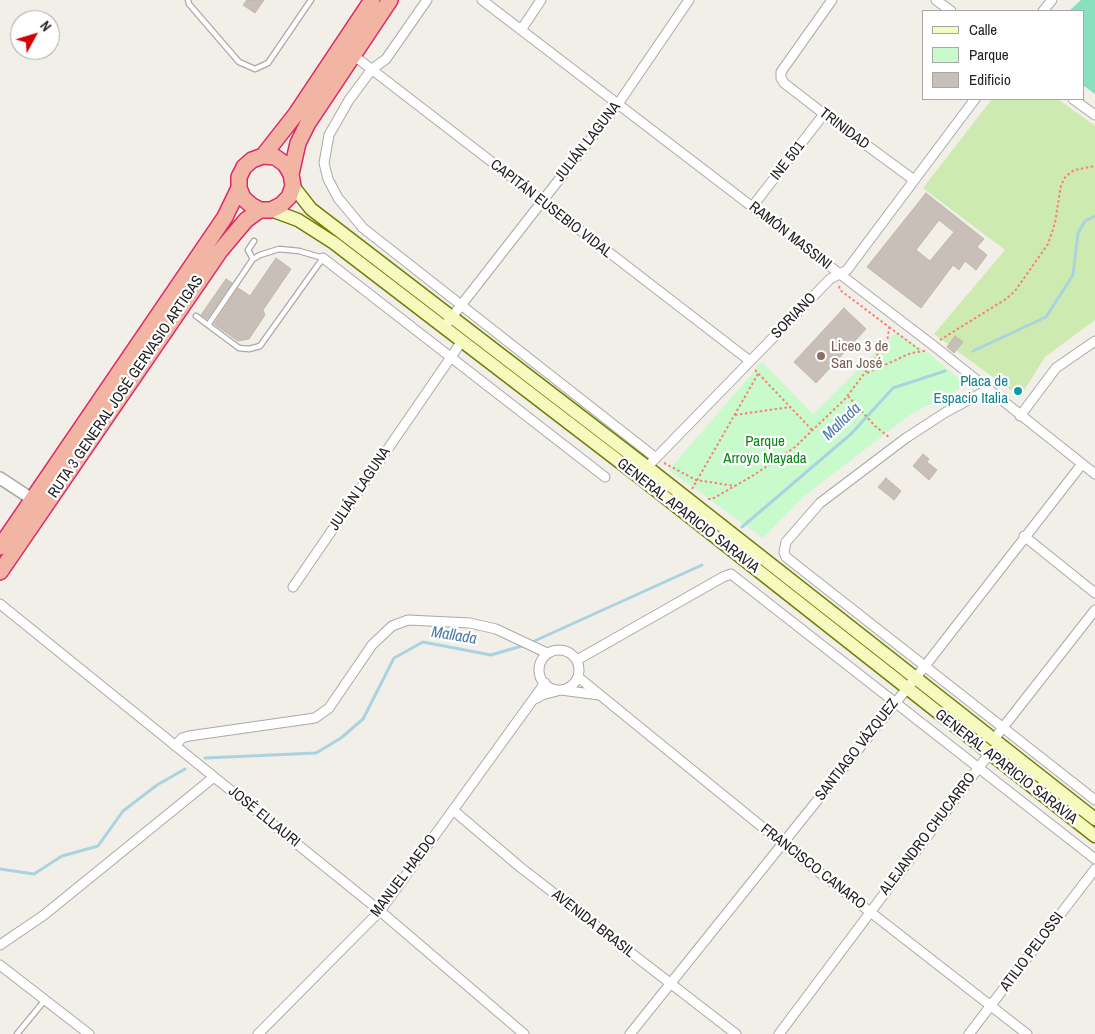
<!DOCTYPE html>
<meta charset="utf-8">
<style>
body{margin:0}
#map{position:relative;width:1095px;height:1034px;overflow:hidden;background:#f2efe9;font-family:"Archivo Narrow",sans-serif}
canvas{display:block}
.legend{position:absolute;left:922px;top:10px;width:162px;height:90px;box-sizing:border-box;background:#fff;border:1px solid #a7a7a7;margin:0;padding:6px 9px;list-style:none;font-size:15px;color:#222}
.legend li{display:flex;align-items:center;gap:10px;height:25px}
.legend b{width:25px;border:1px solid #a7a7a7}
.north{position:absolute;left:10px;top:10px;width:50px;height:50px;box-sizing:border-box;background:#fff;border:1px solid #a7a7a7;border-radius:50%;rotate:51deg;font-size:14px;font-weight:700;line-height:20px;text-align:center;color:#222}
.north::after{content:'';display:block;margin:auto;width:18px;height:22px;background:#d40000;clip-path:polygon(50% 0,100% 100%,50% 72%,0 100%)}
</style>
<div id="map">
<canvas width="1095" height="1034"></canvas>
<ul class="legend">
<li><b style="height:6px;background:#f7fabf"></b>Calle</li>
<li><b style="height:14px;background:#c8facc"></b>Parque</li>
<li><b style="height:14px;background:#c7bfb8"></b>Edificio</li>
</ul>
<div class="north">N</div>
</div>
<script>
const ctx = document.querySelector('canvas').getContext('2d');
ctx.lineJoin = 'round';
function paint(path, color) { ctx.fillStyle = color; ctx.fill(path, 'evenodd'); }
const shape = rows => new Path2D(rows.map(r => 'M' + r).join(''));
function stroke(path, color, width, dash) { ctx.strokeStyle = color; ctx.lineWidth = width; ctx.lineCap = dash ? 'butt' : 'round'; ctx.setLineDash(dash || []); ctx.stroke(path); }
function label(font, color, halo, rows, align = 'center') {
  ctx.font = font + ' "Archivo Narrow",sans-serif'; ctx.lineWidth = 4.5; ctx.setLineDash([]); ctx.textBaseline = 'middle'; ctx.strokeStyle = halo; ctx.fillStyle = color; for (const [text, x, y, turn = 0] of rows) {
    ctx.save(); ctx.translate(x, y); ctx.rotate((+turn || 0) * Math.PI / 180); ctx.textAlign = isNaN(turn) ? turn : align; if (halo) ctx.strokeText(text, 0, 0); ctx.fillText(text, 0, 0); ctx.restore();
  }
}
paint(shape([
 [992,99,1058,99,1095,126,1095,320,1045,357,1020,397,934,334,1005,250,923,188]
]), '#cdebb0');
paint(shape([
 [896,332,931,355,967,385,911,414,803,497,763,538,669,470,762,362,813,414]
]), '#c8facc');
paint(shape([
 [1081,0,1095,0,1095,94,1084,86,1084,11,1069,11]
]), '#88e0be');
stroke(shape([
 [973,351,1046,317,1073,275,1078,233,1085,221,1095,216],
 [742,527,851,434,893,388,945,371],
 [530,643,702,565],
 [205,758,316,753,341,738,363,719,394,658,423,642,491,655,525,645],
 [0,869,34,874,62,856,98,846,123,811,157,785,185,769]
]), '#aad3df', 3);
const building = shape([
 [247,0,264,0,255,13,243,5,247,0],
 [926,193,984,239,977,247,987,255,976,270,965,261,959,270,953,265,921,308,867,267,926,193],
 [939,220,954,232,930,261,916,250,939,220],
 [276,258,291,269,263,310,265,315,249,339,238,341,214,324,238,288,250,296,276,258],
 [226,279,232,283,207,319,201,315,226,279],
 [844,308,866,329,816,383,794,362,844,308],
 [955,336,963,342,954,353,947,347,955,336],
 [923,454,929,459,927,462,937,470,929,480,913,466,923,454],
 [886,478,901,491,894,500,878,487,886,478]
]);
paint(building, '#c7bfb8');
stroke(building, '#c4b6ab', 1);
const service = shape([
 [188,0,189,4,239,62,255,69,268,63,311,0],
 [253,259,248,250,254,241],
 [196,316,239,348,249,349,260,346,323,258,299,251,279,249,260,255,253,259,208,325],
 [17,1034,45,1000]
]);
const minor = shape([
 [427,0,386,59,372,69,349,100,329,135,324,163,328,179,338,198,363,228,656,458],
 [482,0,934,346,1095,474],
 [832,0,781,72,781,78,784,83,824,114,914,180],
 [936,0,951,11],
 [1043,11,1052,0],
 [521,30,541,0],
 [353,55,750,361],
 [1073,99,1095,115],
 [752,207,824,114],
 [323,258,605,477],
 [448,322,618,104,689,0],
 [989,389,946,412,906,438,820,503,786,542,784,552,786,557,1095,800],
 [1020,416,1056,368,1095,341],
 [652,462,830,279,847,270,975,99],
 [1024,536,1095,593],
 [293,587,462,341],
 [0,604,380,911,524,1034],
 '539 670a20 20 0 1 1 40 0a20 20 0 1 1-40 0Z',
 [577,660,723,577,731,574,1095,859],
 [578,677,783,844,1027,1034],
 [535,699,542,695,561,690,599,695],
 [994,739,1095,610],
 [175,746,182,738,189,736,315,718,329,708,372,645,392,626,408,620,470,623,496,629,547,653],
 [453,810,520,867,736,1034],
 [0,945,44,915,214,777],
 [0,965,89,1034],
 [258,1034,380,911,545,683],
 [630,1034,925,666,1082,464],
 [779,1034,989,754],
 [969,1034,1095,869]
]);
const tertiary = shape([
 [0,478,38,503]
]);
const secondary = shape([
 [293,186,311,209,341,232,647,467,1095,819],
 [271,210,298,220,334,243,638,476,1095,836]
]);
const trunk = shape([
 [263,156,296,114,372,0],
 [291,174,285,164,275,157,263,156,252,160,244,167,239,177,239,188,243,198,251,205,260,210,271,210,281,205,289,197,293,186,291,174,298,143,308,123,390,0],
 [0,547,225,217,239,188],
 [0,572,220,251,246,220,260,210]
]);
stroke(service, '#a9a9a9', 7);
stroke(minor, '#a9a9a9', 11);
stroke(tertiary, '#a9a9a9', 14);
stroke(secondary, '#707d05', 15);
stroke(trunk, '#dc2a67', 18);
stroke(shape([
 [889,327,921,351],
 [940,340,1006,299,1015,291,1048,244,1055,223,1061,185,1066,176,1074,170,1095,166],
 [755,370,813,431],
 [867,373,911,353,925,351],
 [848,396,875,426,890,438],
 [735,415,790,407],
 [664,463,696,480,735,486],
 [692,489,758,374],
 [708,499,712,499,754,475,795,447,845,399,873,362,888,337,889,327,840,290,839,286]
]), '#fa8072', 2, [2.5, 2.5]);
stroke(service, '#fff', 4.5);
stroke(minor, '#fff', 9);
stroke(tertiary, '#fff', 11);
stroke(secondary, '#f7fabf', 12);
stroke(trunk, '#f2b4a3', 15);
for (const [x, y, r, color] of [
 [821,356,5,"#8d6e63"],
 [1018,391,5,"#0f9aa8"]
]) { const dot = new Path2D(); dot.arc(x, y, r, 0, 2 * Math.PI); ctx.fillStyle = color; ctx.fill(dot); stroke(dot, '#fff', 2); }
label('15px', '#222', '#fff', [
 ["TRINIDAD",844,129,37],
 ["JULIÁN LAGUNA",588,142,-52],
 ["INE 501",788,161,-52],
 ["CAPITÁN EUSEBIO VIDAL",551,209,38],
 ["RAMÓN MASSINI",790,236,38],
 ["SORIANO",794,316,-46],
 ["RUTA 3 GENERAL JOSÉ GERVASIO ARTIGAS",126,387,-56],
 ["JULIÁN LAGUNA",360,489,-56],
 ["GENERAL APARICIO SARAVIA",688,516,38],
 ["SANTIAGO VÁZQUEZ",857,750,-52],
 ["GENERAL APARICIO SARAVIA",1006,767,38],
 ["JOSÉ ELLAURI",264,817,39],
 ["ALEJANDRO CHUCARRO",928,834,-53],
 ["FRANCISCO CANARO",813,867,38],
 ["MANUEL HAEDO",404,876,-53],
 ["AVENIDA BRASIL",593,924,38],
 ["ATILIO PELOSSI",1032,952,-53]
]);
label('15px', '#785e54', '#fff', [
 ["Liceo 3 de",831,347],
 ["San José",831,364]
], 'left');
label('15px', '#0d838f', '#fff', [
 ["Placa de",1008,382],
 ["Espacio Italia",1008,399]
], 'right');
label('15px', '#0c8416', '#fff', [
 ["Parque",765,442],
 ["Arroyo Mayada",765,459]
]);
label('italic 16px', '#4a7aab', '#fff', [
 ["Mallada",842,422,-44],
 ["Mallada",454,636,9]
]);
</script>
